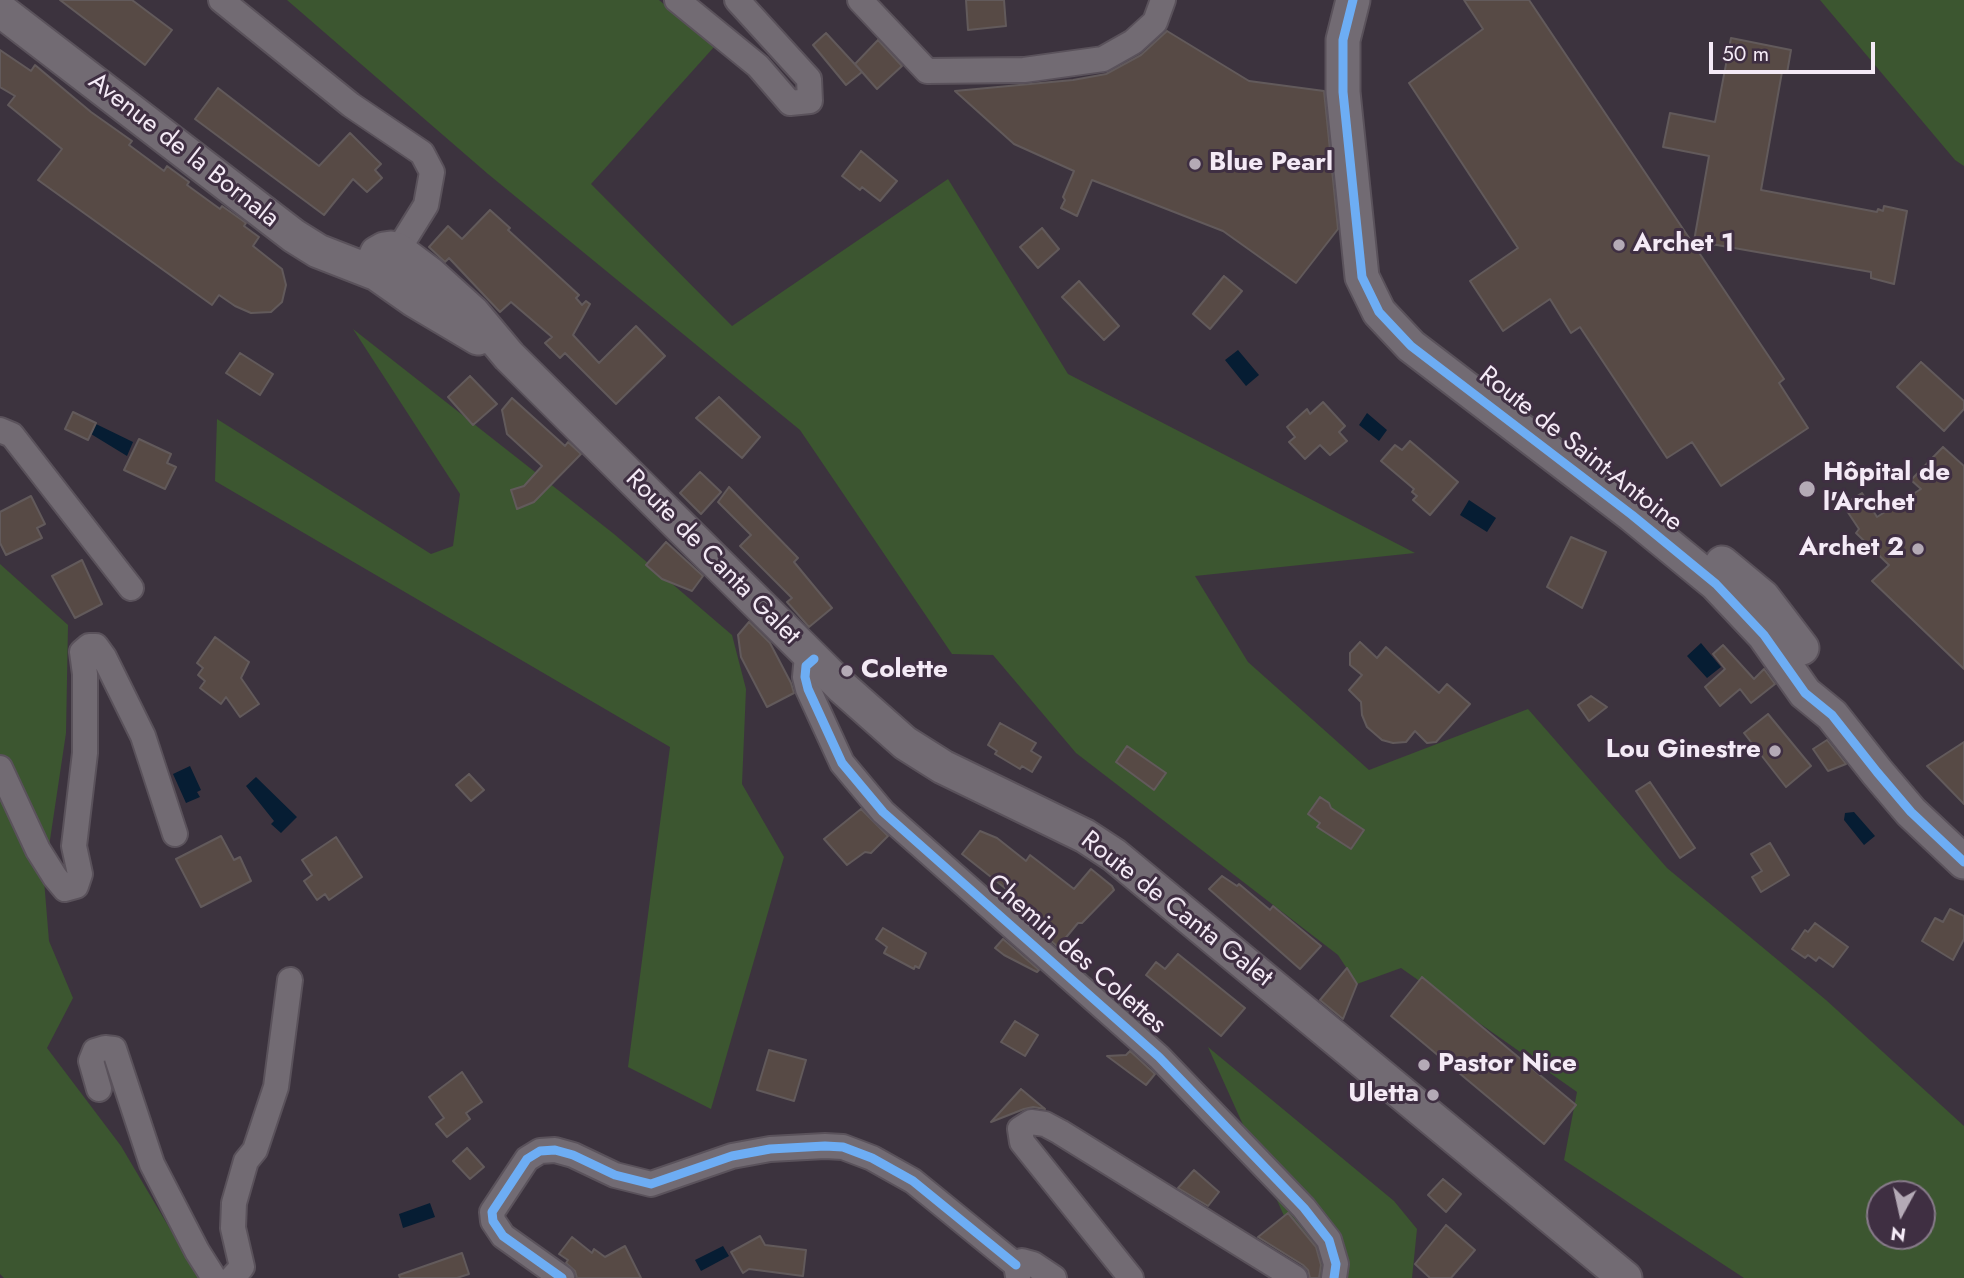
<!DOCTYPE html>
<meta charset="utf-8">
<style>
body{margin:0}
#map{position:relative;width:1964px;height:1278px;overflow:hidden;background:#3c333e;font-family:Jost,sans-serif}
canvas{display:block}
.north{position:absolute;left:1866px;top:1180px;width:70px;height:70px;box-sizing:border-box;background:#3f2f42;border:2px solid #877a8a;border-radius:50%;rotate:188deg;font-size:19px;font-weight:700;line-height:28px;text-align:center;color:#f4eaf6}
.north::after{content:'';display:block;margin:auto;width:24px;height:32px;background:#b4aab6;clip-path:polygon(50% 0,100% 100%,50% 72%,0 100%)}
.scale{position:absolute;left:1709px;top:42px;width:166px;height:32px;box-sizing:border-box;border:4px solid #f4eaf6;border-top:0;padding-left:9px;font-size:21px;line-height:24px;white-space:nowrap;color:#f4eaf6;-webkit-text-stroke:5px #3f2f42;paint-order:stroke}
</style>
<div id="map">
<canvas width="1964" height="1278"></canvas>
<div class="north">N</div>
<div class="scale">50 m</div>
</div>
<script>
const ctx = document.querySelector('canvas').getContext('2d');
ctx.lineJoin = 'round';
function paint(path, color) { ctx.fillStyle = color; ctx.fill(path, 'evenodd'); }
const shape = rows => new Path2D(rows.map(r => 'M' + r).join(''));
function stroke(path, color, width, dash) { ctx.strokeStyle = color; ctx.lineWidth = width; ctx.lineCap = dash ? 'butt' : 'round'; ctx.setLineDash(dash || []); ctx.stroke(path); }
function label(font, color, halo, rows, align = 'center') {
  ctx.font = font + ' Jost,sans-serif'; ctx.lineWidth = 6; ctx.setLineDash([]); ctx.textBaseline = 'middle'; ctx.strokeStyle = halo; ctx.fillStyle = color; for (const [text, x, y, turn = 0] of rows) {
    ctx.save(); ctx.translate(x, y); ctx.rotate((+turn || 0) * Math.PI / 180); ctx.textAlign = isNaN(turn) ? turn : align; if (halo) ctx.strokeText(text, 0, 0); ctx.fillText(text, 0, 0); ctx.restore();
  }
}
paint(shape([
 [287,0,659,0,714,47,591,184,732,326,948,179,1068,374,1415,553,1195,576,1248,662,1369,770,1528,709,1667,868,1826,1000,1964,1126,1964,1278,1744,1278,1564,1160,1577,1092,1401,968,1357,984,1338,955,1076,753,993,655,952,654,800,430,488,174],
 [1880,1194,1922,1194,1922,1236,1880,1236],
 [1820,0,1964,0,1964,166,1955,160],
 [353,329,614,534,732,635,746,689,742,784,784,857,711,1109,628,1067,670,747,215,481,217,419,431,554,453,546,460,494],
 [0,564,68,625,66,733,44,880,49,941,73,998,47,1048,121,1146,199,1278,4,1278,0,1274],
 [1208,1047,1394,1201,1417,1229,1412,1278,1312,1278]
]), '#3c5630');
paint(shape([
 [1238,350,1259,375,1246,386,1225,360],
 [1367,413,1387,430,1379,441,1359,425],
 [96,424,133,442,127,456,91,434],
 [1469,500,1496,518,1487,532,1460,515],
 [1701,643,1721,667,1707,678,1687,656],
 [190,766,201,790,197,792,200,797,186,803,173,774],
 [256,777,297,817,281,833,271,824,274,821,246,786],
 [1854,812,1875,836,1864,845,1844,820,1845,813],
 [430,1203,435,1217,403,1228,399,1214],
 [723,1246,729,1256,701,1271,695,1260]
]), '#061d33');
const building = shape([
 [60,0,132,0,172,30,145,65,60,0],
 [966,0,1004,0,1006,26,968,30,966,0],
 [1464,0,1529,0,1784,379,1779,383,1808,428,1721,486,1692,442,1667,458,1580,327,1571,333,1550,299,1503,331,1470,281,1518,248,1409,83,1483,29,1464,0],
 [1167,31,1249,81,1324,91,1338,229,1296,283,1223,231,1092,180,1077,216,1061,208,1065,200,1063,197,1074,171,1014,144,955,91,1073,80,1106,74,1141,55,1167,31],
 [826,33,862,72,846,85,813,45,826,33],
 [1731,38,1791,50,1787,73,1782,72,1761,190,1877,212,1878,209,1883,211,1884,206,1907,211,1894,284,1871,278,1871,272,1694,241,1709,156,1663,147,1670,113,1715,122,1731,38],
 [878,40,902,66,877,89,855,64,878,40],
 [0,50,31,71,35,65,91,112,132,141,129,145,164,171,167,166,189,182,187,185,220,209,222,206,246,223,244,226,259,237,253,246,282,269,286,285,282,302,271,312,251,313,235,306,219,295,212,305,38,180,62,149,8,105,15,96,0,87,0,50],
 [218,88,319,166,350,133,381,164,375,170,382,178,367,192,353,179,324,215,195,119,218,88],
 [861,151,897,181,880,201,862,187,860,190,842,176,861,151],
 [490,210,510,228,508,230,579,295,576,298,582,305,586,301,590,304,573,335,599,363,636,326,665,356,616,404,565,353,560,358,545,343,552,337,511,302,500,312,449,258,445,262,429,247,448,226,462,239,490,210],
 [1042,228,1059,249,1038,268,1020,247,1042,228],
 [1224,276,1242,291,1210,329,1193,314,1224,276],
 [1079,281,1119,326,1104,340,1062,297,1079,281],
 [240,353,273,374,260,395,226,373,240,353],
 [1921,362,1964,401,1964,409,1944,431,1897,387,1921,362],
 [470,376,497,404,473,425,448,397,470,376],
 [719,397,760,437,742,458,696,418,719,397],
 [512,398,565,446,568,442,581,454,534,502,517,509,511,490,524,486,542,466,507,434,502,410,512,398],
 [1323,402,1345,426,1339,432,1347,441,1330,455,1320,445,1305,459,1289,442,1295,437,1287,427,1307,409,1310,414,1323,402],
 [73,412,96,423,88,440,65,429,73,412],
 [139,439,171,454,167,463,176,467,165,489,124,470,139,439],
 [1410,441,1458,482,1430,515,1413,500,1417,496,1412,492,1414,489,1381,461,1395,445,1402,450,1410,441],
 [1943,447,1964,466,1964,669,1872,581,1889,565,1856,533,1859,529,1843,505,1862,493,1877,517,1921,489,1911,480,1943,447],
 [700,472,721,492,701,514,680,493,700,472],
 [729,487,798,558,794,562,832,608,809,627,787,602,792,598,740,546,751,535,718,502,729,487],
 [31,496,45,524,37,528,42,538,6,555,0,543,0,512,31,496],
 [1571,537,1606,552,1582,608,1547,587,1571,537],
 [666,542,703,576,692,591,662,579,646,565,666,542],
 [82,560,102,604,75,618,52,576,82,560],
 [749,622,770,643,791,683,794,693,767,707,741,657,738,635,749,622],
 [215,637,249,662,241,678,259,704,240,717,226,697,221,704,200,688,205,681,198,675,203,668,197,663,215,637],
 [1360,642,1377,658,1386,647,1439,693,1447,684,1470,704,1436,742,1427,743,1415,731,1406,742,1393,743,1382,740,1367,727,1362,715,1361,702,1349,690,1362,675,1350,665,1350,653,1360,642],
 [1723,645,1754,679,1764,669,1775,684,1751,703,1740,689,1720,706,1705,687,1725,669,1713,654,1723,645],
 [1591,696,1607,707,1589,721,1578,705,1591,696],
 [1768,714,1811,766,1786,787,1744,733,1768,714],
 [1000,723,1036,743,1031,751,1041,757,1032,772,1022,766,1020,769,995,754,997,751,988,745,1000,723],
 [1827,740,1846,764,1828,771,1813,749,1827,740],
 [1964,742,1964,804,1927,766,1964,742],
 [1127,746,1166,773,1154,790,1116,762,1127,746],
 [469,774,484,790,471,801,456,785,469,774],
 [1650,782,1695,848,1680,858,1636,791,1650,782],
 [1320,797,1329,803,1331,808,1364,830,1351,849,1317,827,1320,823,1308,814,1320,797],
 [861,809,888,836,871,853,865,852,847,865,824,839,861,809],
 [980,831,997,838,1026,861,1030,855,1074,889,1091,869,1112,886,1114,890,1082,923,1078,923,1058,947,1023,916,1030,908,962,854,980,831],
 [221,836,234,860,240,857,251,881,201,907,176,859,221,836],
 [336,837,362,877,329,900,325,894,317,900,304,881,312,875,302,860,336,837],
 [1770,843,1789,875,1761,892,1752,877,1762,871,1751,854,1770,843],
 [1222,876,1237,886,1239,884,1270,910,1273,906,1321,946,1300,969,1209,889,1222,876],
 [1950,909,1964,916,1964,939,1953,960,1922,941,1935,918,1943,922,1950,909],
 [1815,923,1848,947,1833,967,1819,957,1816,961,1808,955,1805,958,1792,949,1805,930,1808,932,1815,923],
 [883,928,926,953,919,968,915,966,914,969,884,953,887,947,876,939,883,928],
 [1003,939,1039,970,1037,972,1004,955,995,948,1003,939],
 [1178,954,1245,1008,1221,1036,1146,975,1156,962,1165,969,1178,954],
 [1347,968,1357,984,1343,1019,1320,1000,1347,968],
 [1422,977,1576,1105,1544,1144,1391,1016,1422,977],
 [1015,1021,1038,1035,1025,1056,1001,1042,1015,1021],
 [769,1050,806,1060,794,1101,757,1090,769,1050],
 [1130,1051,1155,1074,1146,1085,1107,1056,1126,1055,1130,1051],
 [462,1072,482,1102,466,1113,470,1119,447,1137,436,1124,444,1118,429,1097,462,1072],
 [1021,1089,1045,1109,1033,1107,1024,1109,991,1122,1021,1089],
 [467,1148,484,1167,470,1179,453,1161,467,1148],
 [1194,1170,1219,1192,1208,1206,1178,1188,1194,1170],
 [1443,1179,1461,1194,1446,1212,1428,1195,1443,1179],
 [1288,1213,1316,1247,1321,1265,1319,1278,1310,1278,1308,1270,1303,1265,1258,1237,1288,1213],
 [1446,1225,1475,1250,1451,1278,1430,1278,1415,1264,1446,1225],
 [760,1236,765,1245,806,1250,803,1276,749,1269,743,1273,731,1252,760,1236],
 [572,1237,592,1253,594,1249,605,1257,625,1246,641,1278,577,1278,575,1271,566,1263,568,1260,559,1254,572,1237],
 [462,1253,469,1274,457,1278,400,1278,399,1275,462,1253]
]);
paint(building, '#574a45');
stroke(building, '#625a5b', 2);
const street = shape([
 [221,0,351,105,422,153,432,172,426,205,398,250],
 [677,0,758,66,790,103,810,101,809,79,737,0],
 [860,0,927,71,1024,70,1103,59,1133,42,1155,22,1163,0],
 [0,430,12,435,131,588],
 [814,659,806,666,805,677,808,689,842,763,883,812,1159,1057,1304,1208,1329,1240,1336,1264,1334,1278],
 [0,768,38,850,55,877,65,889,76,886,80,874,74,846,85,753,85,674,82,652,89,646,96,646,104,657,143,736,175,834],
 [99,1089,91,1061,95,1051,105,1048,114,1049,152,1164,197,1251,214,1278],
 [1018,1276,1016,1265,1022,1261,1033,1264,1054,1278],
 [232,1278,242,1267,233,1228,234,1203,246,1161,255,1150,276,1087,290,980],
 [562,1278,503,1236,493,1221,492,1212,527,1159,540,1151,555,1150,573,1155,615,1175,651,1184,732,1156,770,1149,825,1146,843,1147,872,1158,913,1181,1016,1265],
 [1131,1278,1022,1142,1020,1129,1031,1122,1045,1124,1060,1132,1295,1278]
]);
const secondary = shape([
 [1353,0,1343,40,1343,92,1362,277,1379,312,1411,346,1632,515,1716,584,1764,635,1805,693,1832,715,1877,772,1911,812,1964,862],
 [0,10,294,236,318,251,377,274,414,300,478,338],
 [377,274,374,267,374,260,377,253,384,249,391,248,398,250,430,274,473,313,509,356,843,688,905,743,943,767,1085,836,1114,855,1625,1278],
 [1722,563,1763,597,1802,648]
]);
stroke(street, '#5a525b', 28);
stroke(secondary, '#5a525b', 37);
stroke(street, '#726b73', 24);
stroke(secondary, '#726b73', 33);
stroke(shape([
 [1353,0,1343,40,1343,92,1362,277,1379,312,1411,346,1632,515,1716,584,1764,635,1805,693,1832,715,1877,772,1911,812,1964,862],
 [814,659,806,666,805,677,808,689,842,763,883,812,1159,1057,1304,1208,1329,1240,1336,1264,1334,1278],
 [562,1278,503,1236,493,1221,492,1212,527,1159,540,1151,555,1150,573,1155,615,1175,651,1184,732,1156,770,1149,825,1146,843,1147,872,1158,913,1181,1016,1265]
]), '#6dadf4', 9);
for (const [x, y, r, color] of [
 [1195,164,7,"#b4aab6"],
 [1619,245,7,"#b4aab6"],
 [1807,489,9,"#b4aab6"],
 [1918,549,7,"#b4aab6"],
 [847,671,7,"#b4aab6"],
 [1775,751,7,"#b4aab6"],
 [1424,1065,7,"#b4aab6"],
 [1433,1095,7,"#b4aab6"]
]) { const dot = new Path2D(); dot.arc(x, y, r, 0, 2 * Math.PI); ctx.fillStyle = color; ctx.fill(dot); stroke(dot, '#3f2f42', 2.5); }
label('26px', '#f4eaf6', '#3f2f42', [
 ["Avenue de la Bornala",183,151,38],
 ["Route de Saint-Antoine",1580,450,38],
 ["Route de Canta Galet",712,558,45],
 ["Route de Canta Galet",1176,910,38],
 ["Chemin des Colettes",1076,955,41]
]);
label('bold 26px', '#f4eaf6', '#3f2f42', [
 ["Blue Pearl",1209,164],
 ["Archet 1",1633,245],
 ["Hôpital de",1823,474],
 ["l'Archet",1823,504],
 ["Archet 2",1904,549,"right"],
 ["Colette",861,671],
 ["Lou Ginestre",1761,751,"right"],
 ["Pastor Nice",1438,1065],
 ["Uletta",1419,1095,"right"]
], 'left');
</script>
